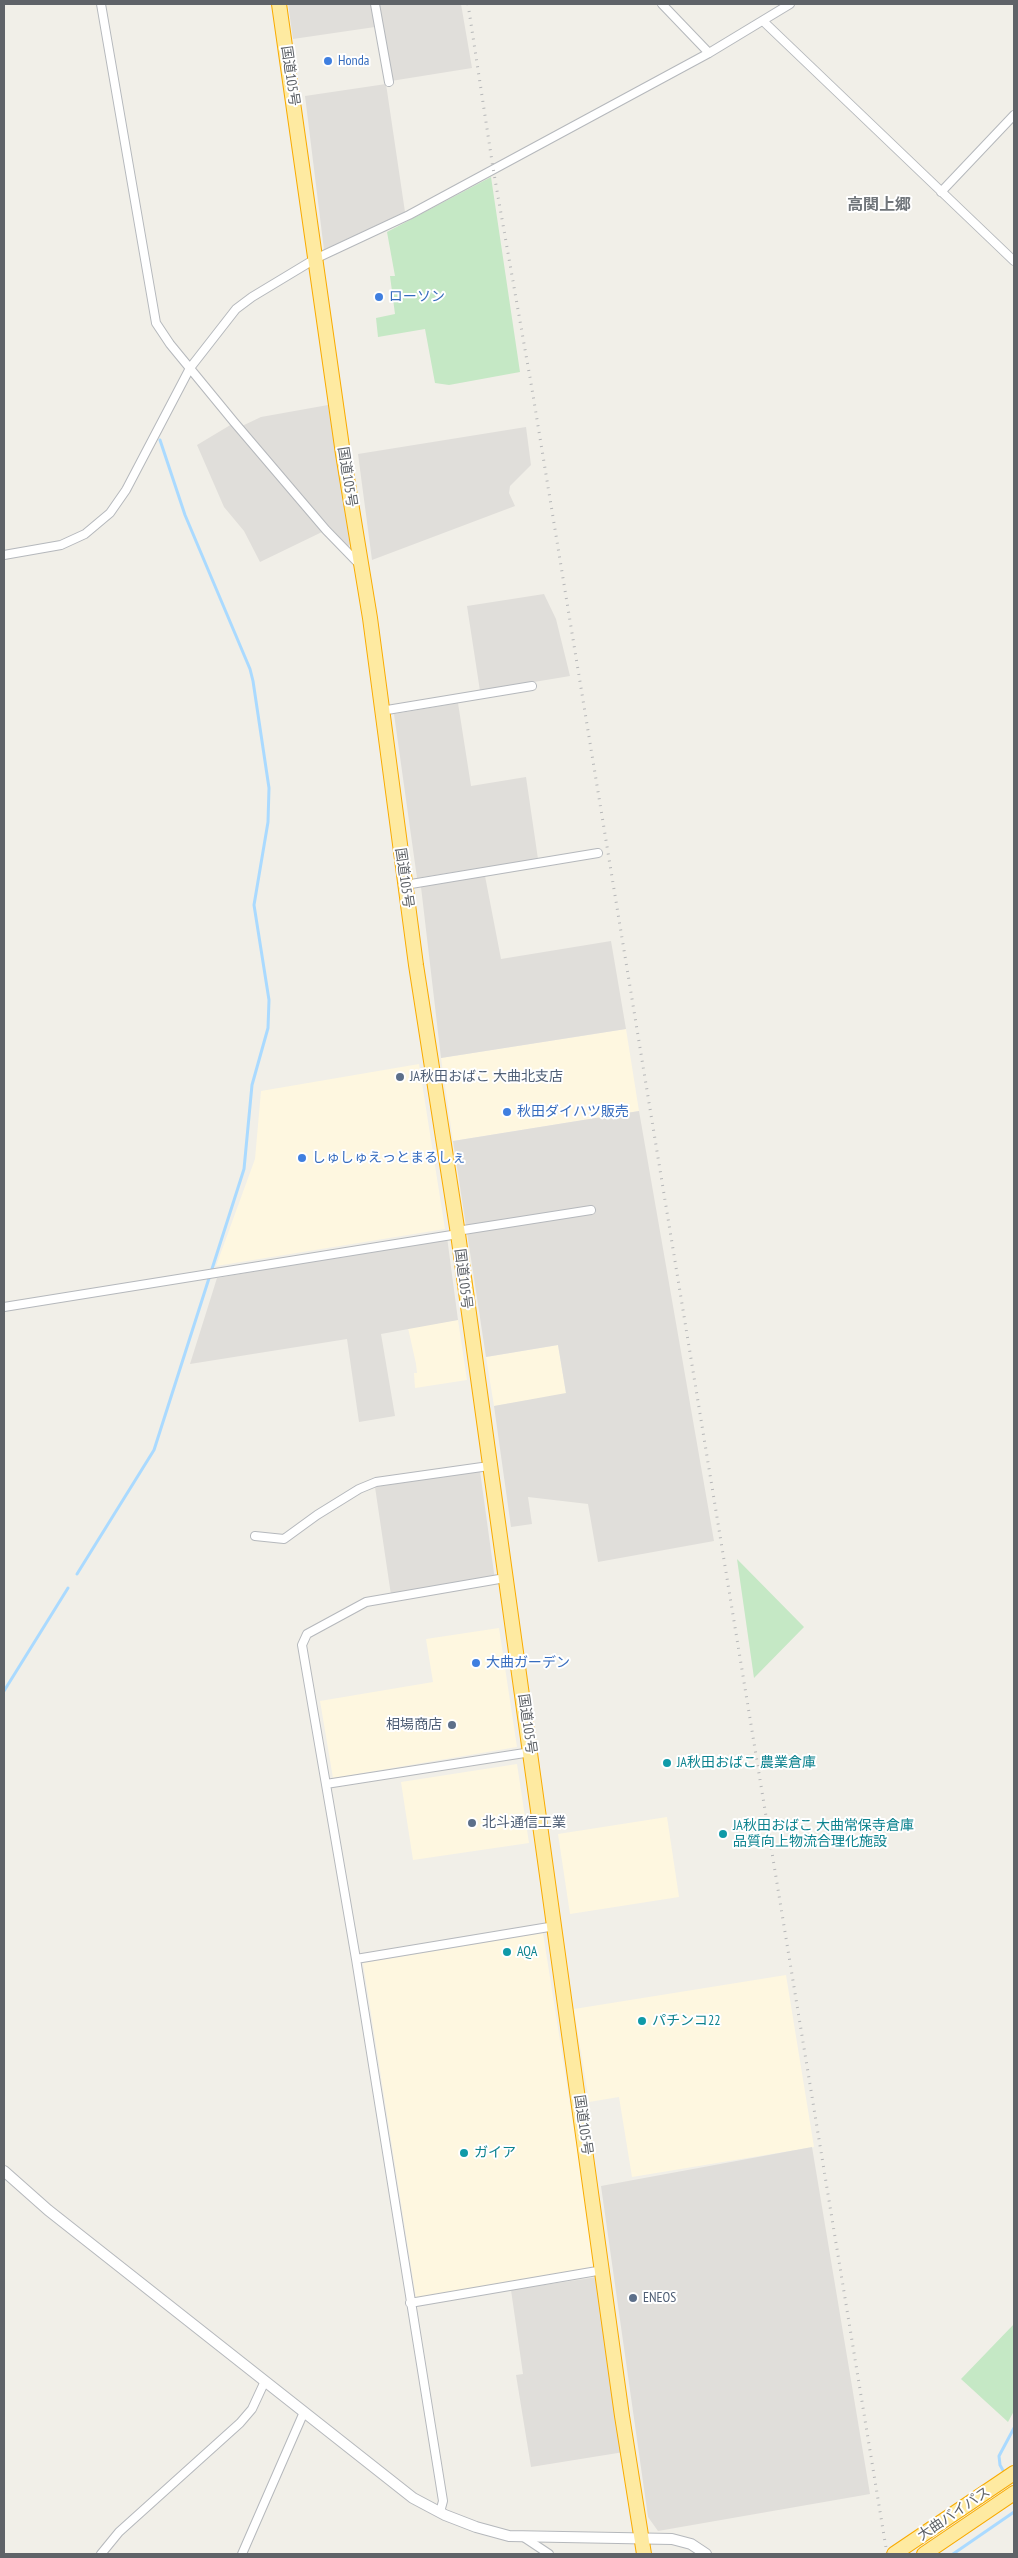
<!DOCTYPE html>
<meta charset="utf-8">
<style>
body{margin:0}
#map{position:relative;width:1018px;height:2558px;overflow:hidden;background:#f1efe8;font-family:"PT Sans Narrow",sans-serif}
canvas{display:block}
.frame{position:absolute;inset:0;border:5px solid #5f6368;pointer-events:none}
</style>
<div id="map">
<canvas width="1018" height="2558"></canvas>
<div class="frame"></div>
</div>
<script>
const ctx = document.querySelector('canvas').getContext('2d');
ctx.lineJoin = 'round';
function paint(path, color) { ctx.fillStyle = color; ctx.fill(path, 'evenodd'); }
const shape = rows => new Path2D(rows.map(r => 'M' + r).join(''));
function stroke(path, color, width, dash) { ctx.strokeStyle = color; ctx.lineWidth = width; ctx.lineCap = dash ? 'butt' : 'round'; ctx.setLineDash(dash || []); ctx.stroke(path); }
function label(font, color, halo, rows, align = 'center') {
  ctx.font = font + ' "PT Sans Narrow","Noto Sans JP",sans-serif'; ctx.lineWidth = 4; ctx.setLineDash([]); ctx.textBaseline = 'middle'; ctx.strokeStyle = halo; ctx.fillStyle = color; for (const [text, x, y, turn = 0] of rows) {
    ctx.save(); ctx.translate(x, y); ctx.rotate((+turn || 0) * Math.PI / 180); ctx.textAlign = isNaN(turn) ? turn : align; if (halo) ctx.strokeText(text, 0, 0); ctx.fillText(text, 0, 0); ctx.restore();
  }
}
paint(shape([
 [626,1029,639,1111,453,1141,441,1058],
 [419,1064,445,1229,216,1266,255,1159,261,1091],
 [458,1320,467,1380,415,1388,414,1373,417,1373,416,1364,408,1328],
 [558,1345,566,1394,494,1406,486,1357],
 [499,1628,517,1747,333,1778,320,1701,433,1682,426,1639],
 [517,1764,529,1843,413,1860,401,1782],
 [667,1817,679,1897,570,1914,558,1834],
 [543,1933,596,2269,416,2298,363,1963],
 [786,1975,814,2147,632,2177,619,2097,589,2102,574,2009]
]), '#fef7e0');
paint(shape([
 [288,4,372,4,375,27,293,39],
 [378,4,461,4,472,68,391,81],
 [386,84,405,212,324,250,305,96],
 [328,405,350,544,348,548,242,426,261,417],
 [232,424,322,532,260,562,244,531,224,507,197,445],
 [526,427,531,465,510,486,509,493,515,506,372,560,358,454],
 [544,594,556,619,570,676,480,691,467,606],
 [458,703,471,786,526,777,538,859,417,878,394,714],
 [485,876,501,959,611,941,626,1029,441,1058,421,887],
 [639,1111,714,1541,598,1562,588,1504,528,1497,532,1524,511,1527,494,1406,566,1393,558,1345,486,1357,453,1141],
 [447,1237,458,1320,381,1334,395,1416,359,1422,347,1339,190,1364,217,1278],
 [480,1471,495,1580,391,1595,375,1487],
 [812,2147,870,2494,658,2531,648,2517,601,2186],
 [597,2277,624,2452,531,2467,516,2375,523,2374,511,2290]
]), '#e0deda');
paint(shape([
 [491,177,520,372,449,385,435,383,425,329,378,337,376,318,395,314,390,276,395,276,387,232],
 [737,1559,804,1627,754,1678],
 [1014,2324,1014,2411,1008,2422,961,2379]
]), '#c5e8c5');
stroke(shape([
 [77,1574,154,1450,244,1169,252,1085,268,1028,269,1000,254,905,268,822,269,788,253,681,250,669,185,515,160,440],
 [4,1691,68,1588],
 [1005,2474,1000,2465,999,2456,1014,2428],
 [953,2554,1014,2512]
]), '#aadaff', 3);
const minor = shape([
 [101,4,156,323,170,344,234,422,326,530,360,565],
 [375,4,389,82],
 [662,4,709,53],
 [763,21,1014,261],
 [941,192,1014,115],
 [4,555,61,545,85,534,110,513,126,490,190,368,236,309,252,297,315,259,409,215,709,53,790,4],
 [381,711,532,686],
 [405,885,598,853],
 [457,1231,591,1210],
 [4,1307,458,1234],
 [255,1536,284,1539,317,1515,359,1489,376,1482,489,1466],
 [326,1784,531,1752],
 [356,1959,555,1926],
 [410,2303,603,2270],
 [440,2512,443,2501,356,1959,302,1645,307,1634,366,1602,505,1578],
 [525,2538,549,2554],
 [101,2554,119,2532,240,2423,252,2409,265,2381],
 [242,2554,304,2412]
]);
const tertiary = shape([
 [4,2171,48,2210,413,2498,445,2515,476,2527,509,2536,672,2539,691,2544,706,2554]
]);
const trunk = shape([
 [279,4,343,454,370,618,416,965,458,1234,622,2416,644,2554],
 [894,2554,1014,2473],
 [924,2554,1014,2493]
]);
stroke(minor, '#b5b8bc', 10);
stroke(tertiary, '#b5b8bc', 12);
stroke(trunk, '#f9ab00', 16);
stroke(minor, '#fff', 8);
stroke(tertiary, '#fff', 10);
stroke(trunk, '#feeaa1', 14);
stroke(shape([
 [468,4,493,168,532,389,887,2554]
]), '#b6b7b8', 3, [1, 6]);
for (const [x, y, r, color] of [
 [328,61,5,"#3f7fe0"],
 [379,297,5,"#3f7fe0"],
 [400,1077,5,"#5c6f8a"],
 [507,1112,5,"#3f7fe0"],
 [302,1158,5,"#3f7fe0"],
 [476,1663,5,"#3f7fe0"],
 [452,1725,5,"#5c6f8a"],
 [667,1763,5,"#0f9aa8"],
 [472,1823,5,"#5c6f8a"],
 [723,1834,5,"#0f9aa8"],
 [507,1952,5,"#0f9aa8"],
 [642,2021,5,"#0f9aa8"],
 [464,2153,5,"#0f9aa8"],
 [633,2298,5,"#5c6f8a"]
]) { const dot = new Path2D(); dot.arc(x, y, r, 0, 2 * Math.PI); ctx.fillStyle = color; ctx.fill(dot); stroke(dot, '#fff', 2); }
label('14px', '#366cbe', '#fff', [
 ["Honda",338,61],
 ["ローソン",389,297],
 ["秋田ダイハツ販売",517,1112],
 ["しゅしゅえっとまるしぇ",312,1158],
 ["大曲ガーデン",486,1663]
], 'left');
label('14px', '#5f6368', '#fff', [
 ["国道105号",290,76,82],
 ["国道105号",347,477,81],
 ["国道105号",404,878,82],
 ["国道105号",463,1279,83],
 ["国道105号",527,1724,82],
 ["国道105号",583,2125,82],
 ["大曲バイパス",954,2514,-34]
]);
label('14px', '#4e5e75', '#fff', [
 ["JA秋田おばこ 大曲北支店",410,1077],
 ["相場商店",442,1725,"right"],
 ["北斗通信工業",482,1823],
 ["ENEOS",643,2298]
], 'left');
label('14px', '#0d838f', '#fff', [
 ["JA秋田おばこ 農業倉庫",677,1763],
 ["JA秋田おばこ 大曲常保寺倉庫",733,1826],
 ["品質向上物流合理化施設",733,1842],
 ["AQA",517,1952],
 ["パチンコ22",652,2021],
 ["ガイア",474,2153]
], 'left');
label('bold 16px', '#70757a', '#fff', [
 ["高関上郷",879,205]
]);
</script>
